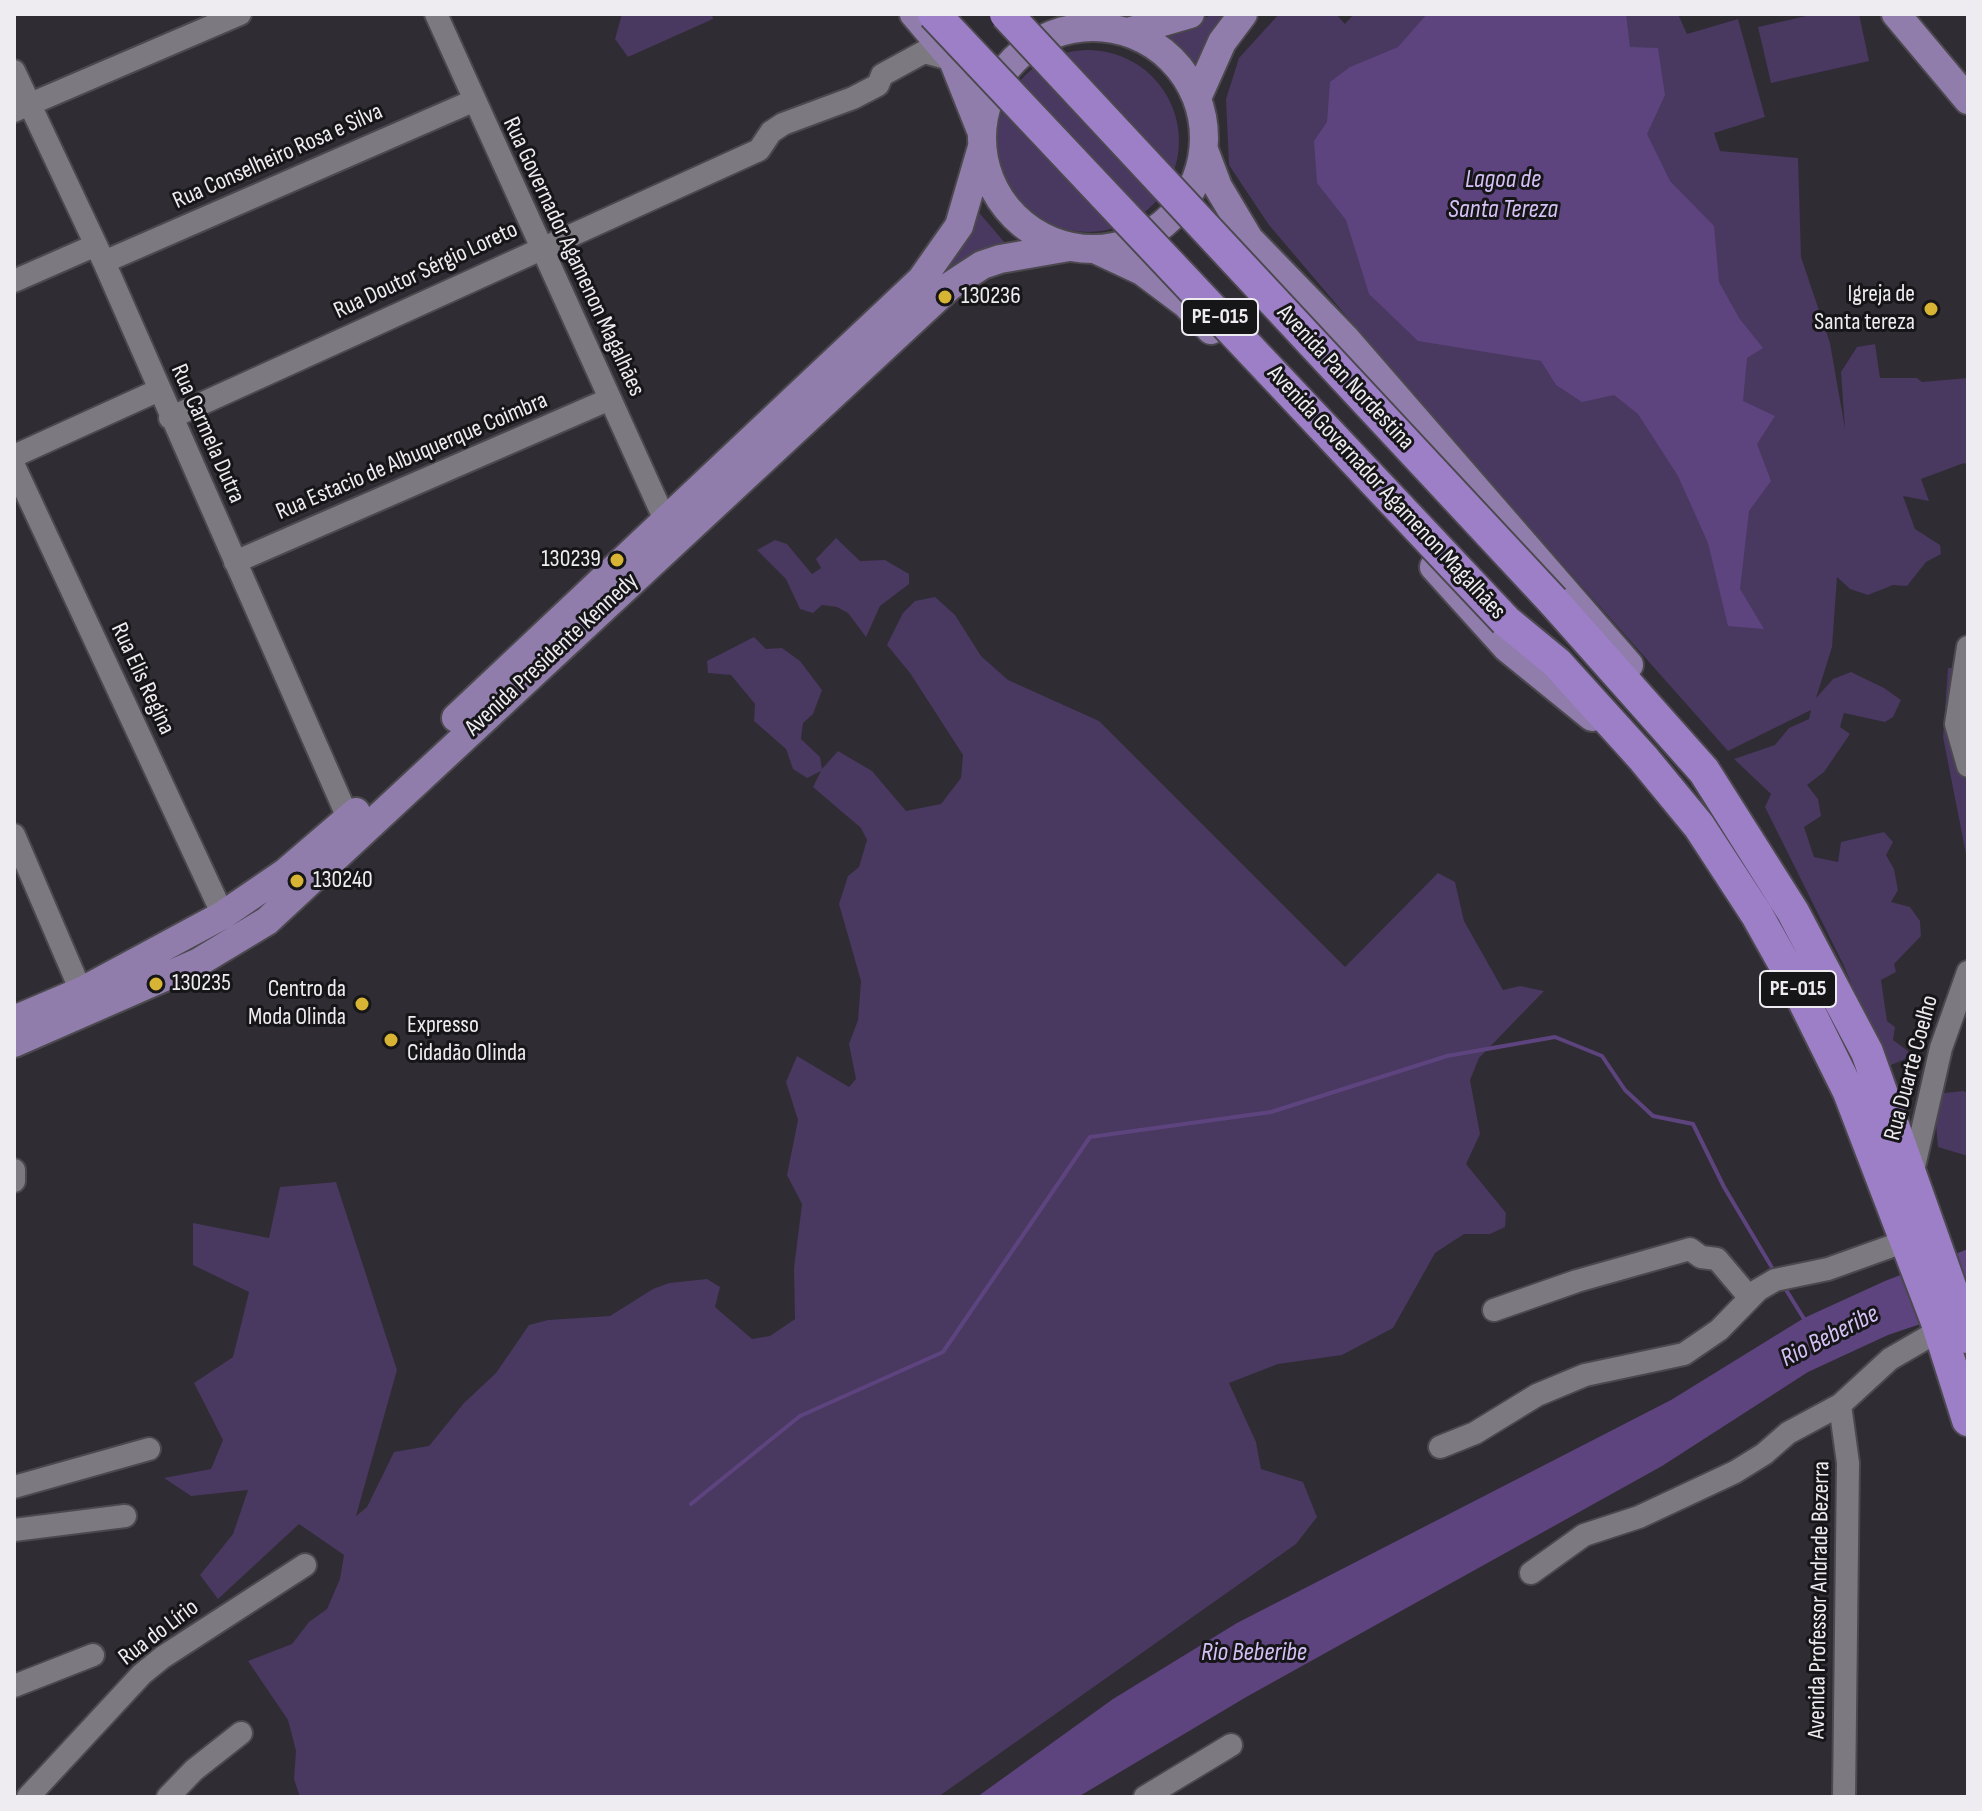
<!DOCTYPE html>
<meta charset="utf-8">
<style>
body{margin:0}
#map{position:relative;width:1982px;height:1811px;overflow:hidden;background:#2f2c33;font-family:"Sofia Sans Condensed",sans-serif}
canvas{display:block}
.frame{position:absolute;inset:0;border:16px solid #eeecf1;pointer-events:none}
</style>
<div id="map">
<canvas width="1982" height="1811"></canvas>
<div class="frame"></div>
</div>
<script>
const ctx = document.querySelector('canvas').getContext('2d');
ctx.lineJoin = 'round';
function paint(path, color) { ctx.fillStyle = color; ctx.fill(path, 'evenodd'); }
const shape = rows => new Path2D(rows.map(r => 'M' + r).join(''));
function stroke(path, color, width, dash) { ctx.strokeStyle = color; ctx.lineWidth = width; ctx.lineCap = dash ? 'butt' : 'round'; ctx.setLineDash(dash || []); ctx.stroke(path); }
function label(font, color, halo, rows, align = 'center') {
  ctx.font = font + ' "Sofia Sans Condensed",sans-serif'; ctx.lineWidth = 6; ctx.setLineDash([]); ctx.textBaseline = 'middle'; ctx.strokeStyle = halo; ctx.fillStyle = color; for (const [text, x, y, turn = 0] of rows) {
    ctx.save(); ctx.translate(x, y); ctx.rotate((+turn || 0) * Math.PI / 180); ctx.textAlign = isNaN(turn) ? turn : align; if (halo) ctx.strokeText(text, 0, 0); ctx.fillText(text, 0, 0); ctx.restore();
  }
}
paint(shape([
 [622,14,712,14,713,19,628,57,615,39],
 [1212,14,1226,14,1208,35,1192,70,1175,48,1158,33,1185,28],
 [1279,14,1336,14,1345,24,1354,14,1678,14,1687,34,1738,19,1765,117,1714,133,1720,151,1798,158,1801,257,1830,343,1845,429,1841,372,1857,347,1875,344,1880,378,1917,378,1922,382,1968,378,1968,465,1964,463,1921,479,1929,501,1903,496,1915,529,1940,545,1941,554,1926,562,1907,586,1893,585,1868,595,1850,589,1837,577,1832,647,1816,698,1833,679,1851,672,1884,688,1901,700,1893,717,1885,722,1844,713,1840,727,1850,734,1824,772,1807,785,1818,799,1821,816,1804,827,1814,857,1838,862,1841,842,1884,832,1893,842,1886,855,1894,869,1898,890,1891,902,1910,907,1920,921,1921,936,1894,964,1896,972,1881,980,1887,1021,1895,1027,1893,1040,1912,1054,1903,1060,1886,1067,1843,964,1765,807,1771,794,1734,759,1775,745,1789,728,1809,719,1811,710,1728,751,1438,424,1269,225,1229,165,1226,99,1239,58],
 [1815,14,1859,14,1869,61,1771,83,1758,27],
 '997 141a91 91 0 1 1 182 0a91 91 0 1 1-182 0Z',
 [976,209,1005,243,976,251,957,264,873,345],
 [836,538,860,561,885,560,909,574,909,584,880,606,866,637,848,613,837,607,822,605,813,613,800,609,786,579,757,550,775,540,787,544,812,574,821,568,816,559],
 [935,597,955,615,981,656,1008,680,1099,721,1345,967,1438,873,1455,882,1464,921,1503,990,1520,986,1544,991,1479,1058,1470,1080,1480,1134,1466,1164,1506,1213,1505,1227,1490,1234,1464,1234,1435,1253,1393,1328,1342,1355,1278,1364,1229,1383,1256,1442,1261,1469,1303,1482,1317,1517,1296,1544,938,1797,300,1797,294,1779,296,1751,288,1720,248,1661,292,1644,309,1622,327,1609,340,1579,344,1555,299,1524,218,1599,200,1575,233,1534,248,1490,191,1496,164,1478,211,1469,223,1440,194,1383,233,1357,249,1292,193,1265,193,1223,269,1238,280,1187,336,1182,397,1370,356,1516,367,1507,394,1452,429,1446,464,1403,496,1373,529,1325,548,1320,610,1316,653,1289,669,1283,707,1279,720,1287,715,1307,752,1339,770,1336,795,1319,794,1268,802,1204,787,1175,798,1120,786,1082,797,1056,849,1087,856,1079,849,1044,858,1020,861,981,839,904,848,876,859,867,867,840,861,828,813,787,821,771,807,778,793,769,786,749,754,721,755,704,731,675,708,673,707,661,754,637,766,649,782,648,800,661,822,690,813,714,803,723,801,739,820,757,822,769,838,751,872,771,906,811,941,804,961,778,963,755,910,673,887,645,903,613,915,601],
 [1968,659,1968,864,1943,737,1948,668,1965,668],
 [1964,1091,1968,1094,1968,1156,1938,1147,1936,1124,1928,1119,1933,1094]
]), '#493860');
paint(shape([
 [1427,14,1626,14,1630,47,1658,48,1665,95,1647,134,1670,181,1714,226,1719,282,1739,318,1763,348,1747,358,1743,401,1775,416,1757,444,1771,481,1749,511,1740,589,1764,629,1728,626,1708,543,1678,476,1638,414,1614,395,1582,402,1556,385,1541,361,1418,341,1369,294,1346,220,1317,183,1314,141,1327,122,1330,82,1350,67,1398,47],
 [1968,1249,1968,1308,1888,1335,1808,1372,1662,1466,1248,1696,1078,1797,977,1797,1113,1699,1237,1623,1671,1400,1804,1318,1885,1281]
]), '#5d447e');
stroke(shape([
 [1783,1285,1806,1322],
 [691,1504,800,1416,943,1352,1090,1137,1271,1112,1447,1056,1555,1037,1602,1056,1625,1090,1653,1116,1693,1124,1724,1187,1774,1271]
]), '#5d447e', 4);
const minor = shape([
 [436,14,665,520],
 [14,71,104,262,349,820],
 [14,111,240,14],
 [104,262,473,101],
 [14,281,96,245],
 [170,418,759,150,771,132,783,124,853,98,878,85,882,75,924,52,953,60],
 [14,456,159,390],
 [14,466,223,915],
 [235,562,610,399],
 [1968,647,1956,724,1968,766],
 [14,835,86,1003],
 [14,1170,14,1181],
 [1912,1175,1941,1048,1968,972],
 [1494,1310,1577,1281,1690,1249,1701,1257,1717,1259,1750,1298],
 [1840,1405,1848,1463,1844,1797],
 [1440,1447,1475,1433,1537,1395,1585,1375,1684,1354,1719,1330,1758,1290,1775,1280,1828,1269,1906,1241],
 [14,1487,149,1449],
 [14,1530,125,1516],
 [1531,1573,1584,1535,1639,1517,1735,1472,1764,1454,1788,1433,1840,1405,1890,1359,1940,1330],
 [14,1686,93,1655],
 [28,1797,142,1674,163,1657,305,1565],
 [168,1797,194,1770,241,1733],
 [1145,1797,1231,1745]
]);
const major = shape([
 [914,14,953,60,982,133],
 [1896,14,1968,100],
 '982 138a111 111 0 1 1 222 0a111 111 0 1 1-222 0Z',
 [1128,32,1190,14],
 [1197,98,1222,42,1243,14],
 [1204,150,1218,187,1249,239,1345,338,1629,665],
 [1095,249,1142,271,1186,304,1211,330],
 [1434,567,1507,648,1592,717],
 [456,718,921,280,959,226,982,147],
 [14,1020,82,991,223,915,286,872,356,812],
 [14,1043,199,962,267,921,950,286,982,265,1000,259,1069,247]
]);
const highway = shape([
 [1553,601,1704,771,1793,912,1867,1052,1968,1337],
 [1506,621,1557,663,1643,758,1699,826,1757,915,1795,983,1849,1092,1937,1322,1968,1420]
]);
stroke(minor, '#4b484e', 26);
stroke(major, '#4b484e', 32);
stroke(highway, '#4b484e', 36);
stroke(minor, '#7c7981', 22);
stroke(major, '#907dac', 28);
stroke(highway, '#9d7fc8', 32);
const highwayBridge = shape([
 [934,14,1506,621],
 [1006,14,1553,601]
]);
stroke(highwayBridge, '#4b484e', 36, []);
stroke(highwayBridge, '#9d7fc8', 32);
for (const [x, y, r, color] of [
 [945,297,8,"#d8b434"],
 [1931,309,8,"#d8b434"],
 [617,560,8,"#d8b434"],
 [297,881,8,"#d8b434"],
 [156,984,8,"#d8b434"],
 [362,1004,8,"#d8b434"],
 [391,1040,8,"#d8b434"]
]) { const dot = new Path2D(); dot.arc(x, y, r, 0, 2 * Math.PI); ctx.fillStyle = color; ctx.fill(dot); stroke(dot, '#161518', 3); }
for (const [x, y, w] of [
 [1220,317,76],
 [1798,989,76]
]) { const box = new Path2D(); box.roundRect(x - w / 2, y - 18, w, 36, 6); ctx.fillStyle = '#161518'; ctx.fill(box); stroke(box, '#eeecf1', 2); }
label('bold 22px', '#eeecf1', null, [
 ["PE-015",1220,317],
 ["PE-015",1798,989]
]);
label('24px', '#eeecf1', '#161518', [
 ["Rua Conselheiro Rosa e Silva",278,157,-24],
 ["Rua Governador Agamenon Magalhães",573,257,65],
 ["Rua Doutor Sérgio Loreto",426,271,-25],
 ["Avenida Pan Nordestina",1345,378,47],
 ["Rua Carmela Dutra",207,434,66],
 ["Rua Estacio de Albuquerque Coimbra",412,457,-23],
 ["Avenida Governador Agamenon Magalhães",1386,493,47],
 ["Avenida Presidente Kennedy",552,655,-43],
 ["Rua Elis Regina",142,679,65],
 ["Rua Duarte Coelho",1912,1068,-75],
 ["Avenida Professor Andrade Bezerra",1820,1600,-89],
 ["Rua do Lírio",159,1633,-37]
]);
label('24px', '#eeecf1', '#161518', [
 ["Igreja de",1915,295,"right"],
 ["Santa tereza",1915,323,"right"],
 ["130236",961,297],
 ["130239",601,560,"right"],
 ["130240",313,881],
 ["130235",172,984],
 ["Centro da",346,990,"right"],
 ["Moda Olinda",346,1018,"right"],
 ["Expresso",407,1026],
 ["Cidadão Olinda",407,1054]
], 'left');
label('italic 26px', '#d5c1f6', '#161518', [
 ["Lagoa de",1503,180],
 ["Santa Tereza",1503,210],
 ["Rio Beberibe",1830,1337,-27],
 ["Rio Beberibe",1254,1653]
]);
</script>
